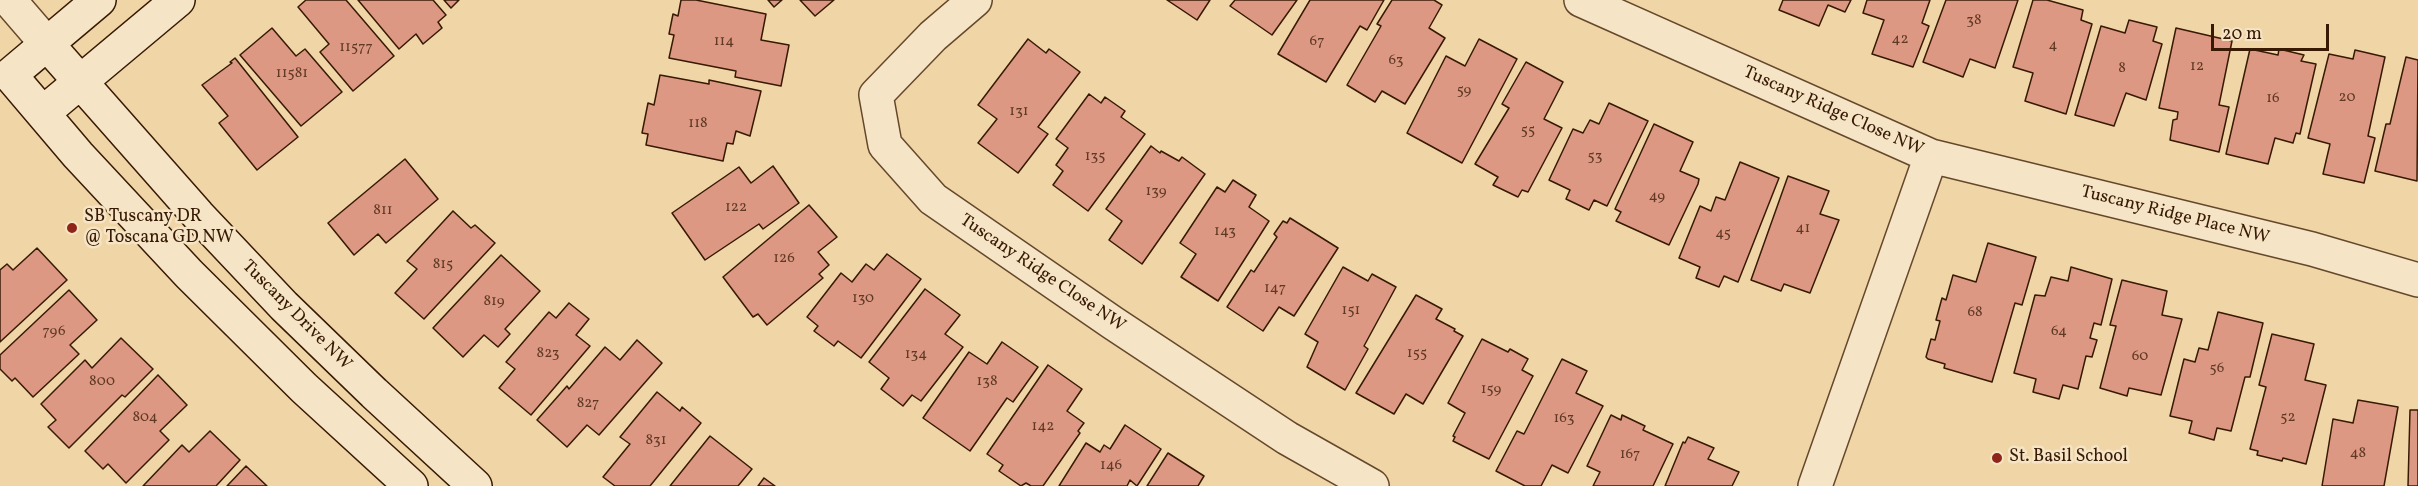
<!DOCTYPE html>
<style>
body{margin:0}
#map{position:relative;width:2418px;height:486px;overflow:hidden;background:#f0d6a6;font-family:Vollkorn,serif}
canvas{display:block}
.scale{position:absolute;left:2211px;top:24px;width:118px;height:27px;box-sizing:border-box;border:3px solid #371904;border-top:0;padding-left:8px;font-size:18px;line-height:21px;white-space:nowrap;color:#371904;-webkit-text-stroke:4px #f5e4c5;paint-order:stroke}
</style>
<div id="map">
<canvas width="2418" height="486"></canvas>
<div class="scale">20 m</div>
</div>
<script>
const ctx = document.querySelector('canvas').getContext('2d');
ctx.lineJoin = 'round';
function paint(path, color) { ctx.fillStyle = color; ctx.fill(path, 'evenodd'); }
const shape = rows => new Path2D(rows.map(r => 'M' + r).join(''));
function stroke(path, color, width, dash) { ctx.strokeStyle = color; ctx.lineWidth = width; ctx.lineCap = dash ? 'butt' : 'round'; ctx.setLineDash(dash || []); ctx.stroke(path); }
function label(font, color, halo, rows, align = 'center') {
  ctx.font = font + ' Vollkorn,serif'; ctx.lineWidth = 5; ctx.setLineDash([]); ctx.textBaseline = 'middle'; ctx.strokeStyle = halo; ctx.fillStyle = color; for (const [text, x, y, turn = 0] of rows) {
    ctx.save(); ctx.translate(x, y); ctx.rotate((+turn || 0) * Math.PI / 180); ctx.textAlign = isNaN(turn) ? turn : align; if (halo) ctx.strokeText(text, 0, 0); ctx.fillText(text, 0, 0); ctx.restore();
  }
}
const building = shape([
 [306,0,346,0,394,56,353,91,320,52,329,44,298,7,306,0],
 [358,0,433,0,446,15,438,22,442,28,423,44,416,34,399,49,358,0],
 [444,0,459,0,451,8,444,0],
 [681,0,696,0,766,14,761,40,789,45,781,86,735,77,736,71,669,58,674,35,669,34,673,14,678,16,681,0],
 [768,0,782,0,774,7,768,0],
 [800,0,834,0,815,16,800,0],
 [1167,0,1210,0,1197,20,1167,0],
 [1235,0,1297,0,1272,35,1230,6,1235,0],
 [1310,0,1384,0,1367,30,1360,26,1326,82,1278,54,1310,0],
 [1392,0,1434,0,1442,5,1429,28,1445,38,1405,104,1382,91,1375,102,1347,85,1381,26,1377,24,1392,0],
 [1783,0,1851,0,1845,12,1828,5,1819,26,1779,10,1783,0],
 [1867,0,1930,0,1922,23,1929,26,1913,67,1872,54,1884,20,1863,13,1867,0],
 [1946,0,2018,0,1995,68,1970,59,1963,77,1923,62,1946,0],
 [2033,0,2047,0,2083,10,2081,20,2092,24,2066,114,2025,101,2033,73,2013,67,2033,0],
 [2129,20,2157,27,2153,41,2162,44,2146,100,2126,93,2114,126,2075,115,2101,26,2125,33,2129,20],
 [272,28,296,56,305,49,342,92,301,126,240,55,272,28],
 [2176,28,2232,41,2219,105,2229,107,2219,152,2170,140,2173,120,2177,119,2178,112,2159,108,2176,28],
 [1028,39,1046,53,1049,49,1080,72,1038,127,1048,134,1018,173,978,143,997,119,978,105,1028,39],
 [1479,39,1517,59,1462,163,1407,133,1446,56,1465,66,1479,39],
 [2250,49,2278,55,2279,49,2304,55,2301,61,2316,64,2300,134,2296,133,2293,143,2275,138,2268,164,2226,154,2250,49],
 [2355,50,2385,57,2368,136,2375,138,2364,183,2323,174,2330,144,2308,138,2329,54,2353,59,2355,50],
 [2406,57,2418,60,2417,181,2375,171,2386,124,2390,124,2406,57],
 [235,58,298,137,257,170,219,123,228,116,202,85,232,63,230,62,235,58],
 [1526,62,1563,82,1544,119,1562,128,1528,192,1522,190,1518,197,1493,185,1498,177,1475,164,1509,108,1502,104,1526,62],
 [660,75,709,84,709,80,761,91,750,136,736,131,733,144,727,143,723,161,646,145,648,134,642,133,648,103,654,105,660,75],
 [1089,94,1101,103,1105,97,1125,111,1121,117,1145,134,1088,211,1053,185,1063,171,1056,165,1068,148,1056,139,1089,94],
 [1609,103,1648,121,1607,206,1594,200,1589,210,1566,199,1570,190,1549,180,1573,129,1583,133,1590,120,1599,124,1609,103],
 [1654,124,1693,142,1680,171,1699,179,1698,184,1669,245,1616,221,1621,212,1615,209,1654,124],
 [1151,146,1160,153,1161,151,1179,161,1182,157,1205,174,1142,264,1109,240,1122,221,1106,209,1151,146],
 [405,159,438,199,386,243,378,234,354,255,328,223,405,159],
 [1740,162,1779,178,1738,282,1724,276,1719,287,1696,278,1700,267,1679,258,1700,206,1711,211,1716,197,1725,200,1740,162],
 [773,166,799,203,763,229,759,224,705,260,672,213,739,167,751,183,773,166],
 [1788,176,1829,191,1820,214,1839,220,1810,293,1784,284,1781,291,1751,280,1788,176],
 [1233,180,1256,195,1249,207,1269,221,1218,301,1181,277,1196,254,1180,243,1217,187,1225,192,1233,180],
 [809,205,837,237,818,252,829,265,819,274,823,278,767,325,758,314,753,317,723,277,809,205],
 [453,211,471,228,475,225,495,243,424,319,395,293,417,269,407,261,453,211],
 [1290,218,1338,248,1294,316,1279,307,1263,331,1227,307,1251,270,1254,272,1277,237,1274,234,1283,221,1287,223,1290,218],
 [1988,243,2036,257,2022,305,2015,303,1992,382,1944,368,1945,364,1928,359,1926,357,1931,339,1935,340,1940,321,1936,320,1942,298,1946,300,1953,275,1976,282,1988,243],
 [37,248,67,280,0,342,0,270,7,264,13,270,37,248],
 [887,254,921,279,861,358,838,341,834,346,814,331,818,326,807,317,841,273,852,282,866,264,874,270,887,254],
 [501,255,540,291,505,329,510,334,498,347,484,335,463,357,433,328,501,255],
 [1343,267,1368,281,1372,274,1396,287,1364,346,1368,349,1345,390,1307,367,1318,342,1305,334,1343,267],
 [2071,267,2112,279,2101,325,2094,323,2090,338,2097,340,2092,357,2086,356,2078,389,2063,385,2059,399,2033,392,2036,379,2014,373,2035,295,2045,296,2051,277,2068,281,2071,267],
 [2122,280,2167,291,2162,315,2182,319,2161,395,2129,388,2127,396,2100,388,2116,326,2110,325,2122,280],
 [925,289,960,315,945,334,963,347,921,401,912,395,903,406,881,389,889,378,869,362,925,289],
 [69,290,97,320,70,345,79,354,33,397,15,378,12,381,0,369,0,355,69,290],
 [1416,295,1442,309,1436,319,1455,329,1454,331,1463,336,1423,404,1406,394,1394,414,1356,393,1416,295],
 [569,303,589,319,576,335,590,346,531,415,499,388,515,369,506,362,549,312,556,318,569,303],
 [2218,312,2263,323,2250,377,2245,377,2231,431,2217,428,2214,440,2189,433,2192,421,2170,416,2184,359,2195,362,2199,348,2208,350,2218,312],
 [2272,334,2314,344,2305,380,2326,385,2306,464,2283,458,2282,461,2257,455,2258,451,2250,449,2266,387,2259,385,2272,334],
 [121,338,153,369,125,397,122,395,69,448,48,427,56,420,41,404,85,360,92,368,121,338],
 [1482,339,1508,352,1510,349,1528,359,1522,370,1533,376,1489,459,1453,441,1455,437,1453,436,1465,413,1448,403,1482,339],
 [637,340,662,363,599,435,587,425,567,447,537,420,567,386,569,389,605,347,620,360,637,340],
 [1002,342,1038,367,1013,402,1007,398,970,451,923,418,969,352,987,364,1002,342],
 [1562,359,1587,371,1576,393,1603,406,1568,473,1552,465,1541,486,1525,486,1496,471,1517,431,1524,434,1562,359],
 [1048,365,1082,389,1067,411,1084,423,1078,431,1080,433,1043,486,1031,486,1026,483,1021,486,999,471,1003,465,987,454,1048,365],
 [158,375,187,405,160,431,169,440,126,483,108,464,103,469,85,451,158,375],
 [657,392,680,411,682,407,701,423,650,486,615,486,603,477,630,444,620,437,657,392],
 [2358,400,2398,407,2384,486,2322,486,2333,419,2353,423,2358,400],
 [2410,410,2418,410,2418,486,2408,486,2410,410],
 [1611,415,1621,420,1622,415,1645,426,1643,430,1673,444,1653,486,1593,486,1600,472,1587,466,1611,415],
 [1125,425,1161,449,1137,486,1130,480,1127,486,1059,486,1086,443,1100,452,1104,445,1110,449,1125,425],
 [210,431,240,460,216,486,143,486,182,445,189,452,210,431],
 [710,436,752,469,738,486,670,486,710,436],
 [1688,437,1714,448,1708,459,1739,472,1732,486,1665,486,1683,442,1685,443,1688,437],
 [1168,453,1204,476,1198,486,1147,486,1168,453],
 [246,466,267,486,227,486,246,466],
 [764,478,775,486,758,486,764,478]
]);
paint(building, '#dc9882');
stroke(building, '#371904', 1.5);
const street = shape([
 [9,0,47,44],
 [975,0,933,36,876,95,885,145,933,199,1113,323,1287,438,1372,486],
 [1581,0,1931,156,1815,486],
 [1931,156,2312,249,2418,280]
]);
const secondary = shape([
 [99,0,10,75,78,155,189,274,304,388,411,486],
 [47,44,198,215,284,306,374,393,475,486],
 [43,113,178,0]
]);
stroke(street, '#65482c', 36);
stroke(secondary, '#371904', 36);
stroke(street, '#f5e4c5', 33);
stroke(secondary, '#f5e4c5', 33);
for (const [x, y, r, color] of [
 [72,228,6,"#8f2418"],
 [1997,458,6,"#8f2418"]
]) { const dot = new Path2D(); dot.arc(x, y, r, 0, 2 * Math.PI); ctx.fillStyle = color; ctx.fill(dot); stroke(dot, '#f5e4c5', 2); }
label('15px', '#603924', null, [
 ["38",1974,21],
 ["42",1900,40],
 ["114",724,42],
 ["67",1317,42],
 ["4",2053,46],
 ["11577",356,48],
 ["63",1396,61],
 ["12",2197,67],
 ["8",2122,69],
 ["11581",292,74],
 ["59",1464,91],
 ["20",2347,98],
 ["16",2273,99],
 ["131",1019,112],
 ["118",698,124],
 ["55",1528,131],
 ["135",1095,157],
 ["53",1595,157],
 ["139",1156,192],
 ["49",1657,197],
 ["122",736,208],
 ["811",383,211],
 ["41",1803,229],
 ["143",1225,232],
 ["45",1723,234],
 ["126",784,259],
 ["815",443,265],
 ["147",1275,289],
 ["130",863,299],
 ["819",494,302],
 ["151",1351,311],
 ["68",1975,313],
 ["796",54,332],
 ["64",2059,332],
 ["823",548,354],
 ["155",1417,354],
 ["134",916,355],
 ["60",2140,357],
 ["56",2217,369],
 ["800",102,382],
 ["138",987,382],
 ["159",1491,390],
 ["827",588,404],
 ["804",145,418],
 ["52",2288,418],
 ["163",1564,419],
 ["142",1043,427],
 ["831",656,441],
 ["48",2358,454],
 ["167",1630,455],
 ["146",1111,466]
]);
label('18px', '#371904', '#f5e4c5', [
 ["Tuscany Ridge Close NW",1833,112,24],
 ["Tuscany Ridge Place NW",2175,216,14],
 ["Tuscany Ridge Close NW",1042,274,34],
 ["Tuscany Drive NW",296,316,45]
]);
label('18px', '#371904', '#f5e4c5', [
 ["SB Tuscany DR",84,218],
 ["@ Toscana GD NW",84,239],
 ["St. Basil School",2009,458]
], 'left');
</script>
